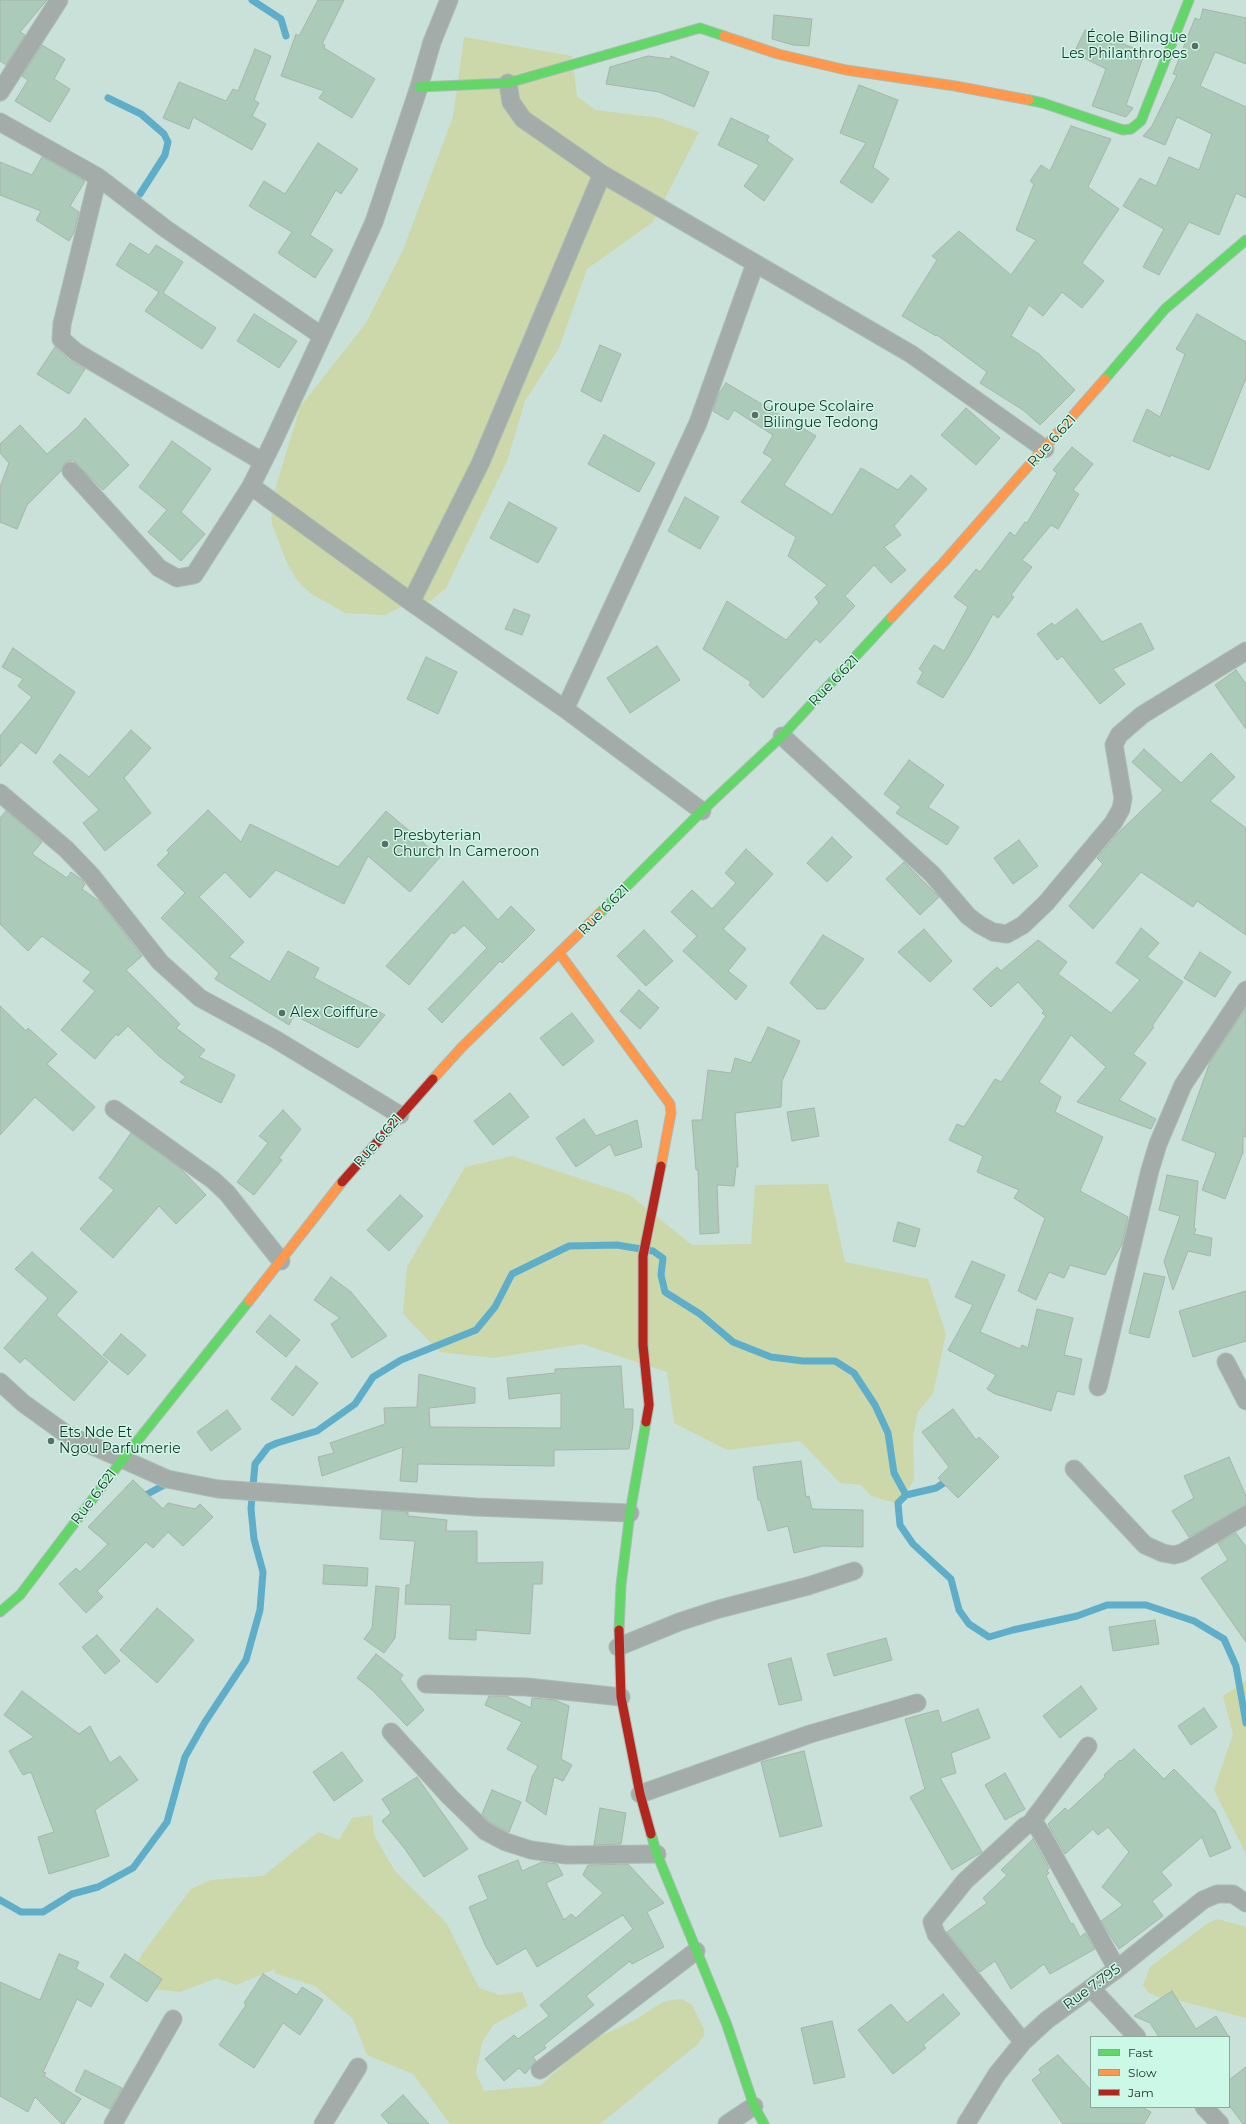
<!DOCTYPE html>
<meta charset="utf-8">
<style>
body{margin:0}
#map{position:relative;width:1246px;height:2124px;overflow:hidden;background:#c9e1d8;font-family:Montserrat,sans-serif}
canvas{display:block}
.legend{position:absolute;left:1090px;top:2036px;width:140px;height:72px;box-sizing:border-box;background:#ccf8e7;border:1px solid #87a89b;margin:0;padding:5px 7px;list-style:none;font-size:12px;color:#1f302a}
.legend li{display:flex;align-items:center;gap:8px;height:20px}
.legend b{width:20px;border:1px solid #87a89b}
</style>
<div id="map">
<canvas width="1246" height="2124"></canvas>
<ul class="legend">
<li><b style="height:5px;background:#63d668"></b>Fast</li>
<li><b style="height:5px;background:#ff974d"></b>Slow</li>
<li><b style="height:5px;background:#b3261e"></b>Jam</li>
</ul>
</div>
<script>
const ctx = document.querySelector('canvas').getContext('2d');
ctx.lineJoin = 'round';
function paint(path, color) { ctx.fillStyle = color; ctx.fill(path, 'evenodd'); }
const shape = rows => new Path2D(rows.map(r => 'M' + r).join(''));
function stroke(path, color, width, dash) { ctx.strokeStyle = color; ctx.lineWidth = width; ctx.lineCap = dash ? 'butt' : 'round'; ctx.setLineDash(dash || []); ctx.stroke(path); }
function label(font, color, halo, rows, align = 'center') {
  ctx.font = font + ' Montserrat,sans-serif'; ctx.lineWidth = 3; ctx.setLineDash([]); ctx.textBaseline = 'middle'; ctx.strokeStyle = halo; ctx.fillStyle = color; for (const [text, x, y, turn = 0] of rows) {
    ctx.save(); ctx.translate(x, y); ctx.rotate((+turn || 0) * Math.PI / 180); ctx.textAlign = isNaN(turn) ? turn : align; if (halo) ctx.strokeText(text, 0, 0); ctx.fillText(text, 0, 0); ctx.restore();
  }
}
paint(shape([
 [464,37,572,56,577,96,595,110,660,118,699,132,653,222,587,269,559,348,525,401,507,461,446,588,431,601,411,602,385,615,345,613,310,593,297,580,287,563,272,524,271,503,300,407,366,323,403,250,453,117],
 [512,1156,630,1195,692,1245,751,1244,755,1185,828,1184,845,1262,928,1279,946,1334,933,1394,918,1412,913,1436,914,1480,899,1504,871,1496,861,1485,840,1483,800,1441,727,1450,674,1423,667,1372,582,1344,493,1358,440,1352,403,1314,407,1267,465,1167],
 [1246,1681,1246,1854,1214,1790,1233,1734,1223,1696],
 [372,1815,374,1835,395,1871,447,1924,479,1988,500,1995,522,1992,528,2006,493,2025,482,2043,476,2073,484,2091,540,2086,588,2042,635,2020,661,2003,671,2000,682,1999,692,2005,704,2029,704,2035,698,2044,600,2124,450,2124,413,2074,367,2055,353,2019,315,1986,274,1973,275,1969,236,1985,217,1978,180,1992,154,1989,137,1964,142,1954,191,1889,211,1880,263,1876,318,1832,339,1840,352,1818],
 [1218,1919,1246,1927,1246,2018,1177,2000,1168,2001,1149,1993,1143,1985,1150,1967,1208,1923]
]), '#ccd8aa');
stroke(shape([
 [252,0,281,19,286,36],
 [108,98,141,114,164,134,168,142,165,155,140,194],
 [906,1495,936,1488,950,1479],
 [140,1498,168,1483],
 [0,1900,21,1912,43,1912,72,1894,98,1887,133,1868,167,1822,185,1757,205,1722,246,1660,260,1610,263,1572,254,1539,251,1509,255,1464,268,1447,277,1443,317,1431,355,1404,373,1377,401,1360,476,1330,495,1307,512,1274,569,1246,617,1245,653,1251,663,1258,661,1275,665,1292,700,1314,733,1342,771,1357,803,1361,835,1361,854,1373,875,1405,888,1433,894,1473,906,1495,898,1503,900,1525,913,1544,951,1579,959,1610,969,1624,989,1637,1013,1630,1077,1616,1107,1605,1146,1605,1194,1621,1224,1639,1236,1666,1246,1723]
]), '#5eaeca', 7);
const building = shape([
 [0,0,47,0,20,32,25,35,6,65,0,61,0,0],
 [318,0,344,0,322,44,325,45,324,48,375,79,352,118,319,98,324,91,281,76,296,34,299,36,318,0],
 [1203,9,1246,18,1246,64,1215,52,1200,86,1246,107,1246,198,1236,193,1219,235,1189,222,1159,275,1143,267,1164,229,1123,206,1140,178,1156,186,1169,157,1199,170,1212,134,1177,117,1165,145,1143,136,1152,126,1177,75,1173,74,1195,18,1200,20,1203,9],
 [774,15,812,19,809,46,793,45,772,39,774,15],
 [1085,30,1114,45,1115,41,1145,52,1126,105,1133,108,1126,117,1092,106,1106,69,1074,53,1085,30],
 [42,45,65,59,54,79,70,89,50,122,15,101,28,80,22,76,42,45],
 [255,49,271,56,254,100,259,103,252,116,266,124,252,150,193,117,189,129,163,118,179,82,226,101,233,89,238,91,255,49],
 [648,56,670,59,671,56,709,72,694,107,659,92,606,84,610,67,648,56],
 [859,85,898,100,873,167,889,179,872,203,840,182,866,143,840,133,859,85],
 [731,118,769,136,767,141,793,159,764,201,744,186,759,165,718,145,731,118],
 [1071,126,1111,139,1088,187,1119,209,1082,263,1104,281,1082,308,1062,292,1043,316,1029,305,1011,336,1039,354,1075,390,1040,425,1023,410,980,383,987,372,937,335,936,336,902,316,937,260,932,256,959,231,1011,275,1036,240,1016,230,1034,184,1030,181,1041,165,1050,171,1071,126],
 [318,143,358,169,341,194,336,190,310,235,333,250,315,278,278,253,292,232,249,206,264,181,285,194,318,143],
 [42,157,85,181,70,206,79,212,74,232,69,241,36,220,41,211,0,195,0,162,32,175,42,157],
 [130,243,149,255,156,245,183,262,163,293,216,328,202,349,145,311,159,292,116,265,130,243],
 [254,314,297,341,279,368,237,341,254,314],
 [1197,314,1246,342,1246,378,1209,470,1171,455,1170,457,1133,441,1147,409,1160,417,1185,354,1176,349,1197,314],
 [600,345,621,354,601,402,581,391,600,345],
 [55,347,69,360,85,369,69,394,37,374,55,347],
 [726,383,816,436,784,485,832,515,861,468,898,490,911,475,927,489,894,526,901,535,884,547,906,570,891,583,874,565,845,596,855,606,820,643,816,639,763,698,749,685,751,682,703,649,727,601,786,640,819,603,815,597,827,585,788,556,796,537,741,502,773,459,763,453,773,435,734,410,728,420,713,411,719,394,726,383],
 [966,408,1000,438,976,465,941,435,966,408],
 [85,418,129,465,103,490,73,460,69,461,64,464,61,471,27,505,17,529,0,522,0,487,9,463,0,453,0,444,20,425,47,454,78,427,85,418],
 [604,435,655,463,639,492,588,464,604,435],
 [172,441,211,469,181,512,205,534,181,561,148,532,167,510,139,487,172,441],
 [1072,447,1093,464,1073,490,1079,494,1058,529,1051,525,1022,560,1032,567,1011,595,1014,597,998,618,993,614,970,655,943,698,917,683,923,672,919,669,934,645,944,651,968,607,954,597,976,569,980,572,1010,532,1015,536,1025,522,1027,523,1057,473,1053,470,1072,447],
 [685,497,719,517,700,549,668,531,685,497],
 [509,502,557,528,538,563,490,538,509,502],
 [514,609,530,615,522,635,505,629,514,609],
 [1077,609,1102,642,1141,623,1154,649,1113,669,1125,684,1100,704,1062,656,1057,660,1037,634,1052,623,1054,626,1077,609],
 [657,646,680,680,630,713,607,678,657,646],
 [13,648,75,692,36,754,21,742,0,767,0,736,32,697,18,686,23,679,2,667,13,648],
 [426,657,457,672,438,714,407,699,426,657],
 [1236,670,1246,684,1246,729,1215,685,1236,670],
 [131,730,151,748,124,778,151,813,105,851,83,823,99,810,53,762,60,754,89,777,131,730],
 [1144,749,1181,783,1211,753,1235,777,1210,801,1246,828,1246,935,1197,901,1193,907,1141,872,1093,929,1069,906,1103,864,1097,858,1116,835,1163,790,1132,762,1144,749],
 [909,760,944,785,928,807,959,827,947,845,896,813,901,807,884,794,909,760],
 [208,810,241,842,250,824,338,867,386,811,440,857,410,892,368,856,344,904,276,870,250,898,225,872,199,897,244,942,229,957,270,982,288,951,319,968,314,978,385,1015,358,1048,294,1015,289,1025,215,979,219,973,161,918,185,893,157,865,169,853,167,850,208,810],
 [6,811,42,842,32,854,67,878,71,872,82,880,85,884,82,889,100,902,142,956,126,970,180,1024,176,1028,205,1050,199,1057,235,1075,221,1103,180,1082,186,1077,160,1057,128,1026,118,1036,116,1034,95,1059,61,1030,95,991,83,981,91,972,42,936,28,951,0,924,0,818,6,811],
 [832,837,852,857,827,882,807,863,832,837],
 [1019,840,1038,866,1013,884,994,858,1019,840],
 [746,849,773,874,723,929,746,949,728,971,747,986,736,1000,683,951,697,936,671,912,692,890,712,909,736,883,725,873,746,849],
 [904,862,939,897,920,915,886,879,904,862],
 [463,881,498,920,511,906,535,930,502,963,500,961,442,1023,428,1009,487,948,464,925,454,934,452,932,409,985,386,966,463,881],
 [1141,928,1159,943,1147,957,1183,982,1152,1026,1154,1027,1133,1054,1146,1063,1119,1100,1156,1119,1151,1129,1077,1102,1106,1067,1071,1035,1039,1082,1061,1097,1055,1112,1103,1137,1080,1191,1128,1217,1122,1244,1105,1275,1070,1265,1064,1278,1049,1272,1036,1300,1018,1291,1045,1218,1014,1198,1019,1190,977,1172,983,1156,949,1140,957,1124,964,1127,995,1079,1001,1082,1046,1016,1042,1013,1044,1011,1018,982,991,1007,973,989,997,967,1001,971,1038,940,1067,962,1058,974,1111,1013,1140,980,1116,963,1141,928],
 [924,929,952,961,930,982,898,952,924,929],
 [644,930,673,961,646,986,617,956,644,930],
 [823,935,864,959,825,1009,817,1009,790,983,823,935],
 [1200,952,1231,972,1215,997,1184,978,1200,952],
 [639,990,659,1008,640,1029,620,1011,639,990],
 [0,1006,26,1031,28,1028,57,1054,47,1064,95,1107,73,1131,35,1097,0,1135,0,1006],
 [1246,1008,1246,1137,1243,1136,1243,1152,1225,1199,1202,1190,1216,1153,1182,1140,1210,1062,1246,1008],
 [572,1013,594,1041,563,1066,540,1038,572,1013],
 [768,1027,800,1041,782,1081,781,1107,735,1113,738,1167,736,1167,734,1186,717,1185,719,1233,700,1234,698,1170,696,1170,692,1120,702,1120,708,1070,731,1073,735,1058,751,1063,768,1027],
 [510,1093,529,1117,493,1145,474,1121,510,1093],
 [814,1108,819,1136,792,1141,787,1112,814,1108],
 [283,1110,301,1129,279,1158,282,1160,254,1195,237,1182,268,1143,259,1136,283,1110],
 [584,1119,596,1136,637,1120,642,1147,615,1156,610,1144,576,1167,556,1138,584,1119],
 [131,1133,180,1168,206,1195,176,1224,159,1206,113,1258,80,1229,114,1190,99,1178,111,1162,131,1133],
 [1167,1175,1198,1181,1194,1228,1196,1229,1194,1234,1212,1238,1210,1256,1188,1251,1173,1290,1164,1261,1180,1216,1159,1210,1167,1175],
 [400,1195,423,1216,389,1251,367,1230,400,1195],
 [898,1222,920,1229,915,1247,893,1241,898,1222],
 [32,1252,77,1292,56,1315,108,1362,74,1401,25,1358,20,1363,4,1348,48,1298,15,1269,32,1252],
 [972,1261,1005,1275,980,1332,1020,1349,1022,1345,1028,1348,1037,1309,1073,1318,1064,1355,1082,1359,1074,1395,1057,1391,1051,1411,995,1394,987,1389,996,1375,948,1350,973,1305,955,1297,972,1261],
 [1144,1273,1165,1277,1149,1338,1129,1333,1144,1273],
 [331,1277,351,1292,387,1336,352,1358,331,1324,340,1318,314,1300,331,1277],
 [1246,1291,1246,1341,1193,1357,1179,1311,1246,1291],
 [270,1315,300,1340,286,1357,256,1332,270,1315],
 [121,1334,146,1355,128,1375,103,1355,121,1334],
 [296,1366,318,1383,293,1416,271,1399,296,1366],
 [621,1366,624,1409,633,1409,633,1425,629,1449,554,1450,554,1466,418,1464,417,1482,400,1481,403,1447,322,1476,318,1457,334,1453,330,1443,385,1424,384,1408,417,1407,419,1374,475,1388,475,1403,429,1408,430,1427,561,1428,561,1393,509,1399,507,1378,555,1373,555,1369,621,1366],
 [953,1409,976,1440,979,1437,999,1457,958,1498,938,1478,949,1467,922,1432,953,1409],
 [227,1410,241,1429,211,1451,197,1432,227,1410],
 [1229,1457,1246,1496,1246,1505,1189,1537,1172,1511,1194,1498,1184,1476,1229,1457],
 [801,1461,806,1497,809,1496,812,1509,863,1510,863,1547,823,1546,794,1553,788,1526,768,1531,760,1500,758,1500,753,1467,801,1461],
 [133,1480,163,1509,168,1503,195,1509,200,1504,213,1517,183,1546,168,1532,153,1548,146,1542,97,1591,103,1597,86,1613,59,1584,76,1568,80,1572,108,1544,88,1527,133,1480],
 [382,1510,408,1512,408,1516,447,1520,446,1531,477,1531,477,1563,543,1562,542,1584,533,1584,530,1634,476,1630,476,1640,449,1639,451,1605,405,1604,406,1585,410,1585,415,1541,380,1539,382,1510],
 [1236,1533,1246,1547,1246,1642,1201,1578,1228,1560,1218,1543,1236,1533],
 [324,1565,368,1568,367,1586,323,1584,324,1565],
 [376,1586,399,1588,395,1638,384,1653,364,1639,372,1628,376,1586],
 [157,1608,194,1640,157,1683,120,1650,157,1608],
 [1155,1620,1159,1644,1113,1651,1109,1627,1155,1620],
 [97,1635,120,1661,105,1674,82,1647,97,1635],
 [886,1638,892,1660,834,1676,827,1654,886,1638],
 [376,1654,403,1675,400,1679,424,1710,407,1726,372,1690,357,1678,376,1654],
 [791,1658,802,1700,779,1705,768,1664,791,1658],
 [1081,1686,1097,1709,1060,1738,1043,1716,1081,1686],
 [22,1691,79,1734,90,1726,110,1763,120,1756,138,1780,95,1810,109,1856,49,1874,38,1837,54,1832,31,1772,23,1775,9,1751,34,1737,4,1715,22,1691],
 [489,1696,506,1696,531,1708,532,1698,555,1700,569,1706,561,1759,572,1765,563,1781,554,1777,546,1815,526,1801,532,1777,538,1766,507,1749,522,1722,485,1705,489,1696],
 [1204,1708,1217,1727,1191,1745,1178,1726,1204,1708],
 [978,1709,990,1738,951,1753,956,1773,940,1778,982,1852,952,1870,910,1797,925,1789,905,1719,938,1710,942,1723,978,1709],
 [1134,1749,1164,1779,1174,1769,1215,1811,1231,1848,1210,1857,1202,1837,1161,1872,1172,1885,1152,1901,1163,1916,1119,1949,1101,1921,1123,1905,1102,1887,1129,1852,1108,1827,1098,1835,1093,1829,1065,1854,1048,1824,1065,1808,1068,1811,1105,1777,1104,1775,1120,1760,1121,1761,1134,1749],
 [804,1751,822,1826,780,1837,761,1762,804,1751],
 [342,1752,363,1781,334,1801,313,1772,342,1752],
 [1005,1773,1025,1809,1005,1820,985,1785,1005,1773],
 [417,1777,468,1849,424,1877,405,1849,382,1821,391,1813,382,1799,417,1777],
 [492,1790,521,1802,509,1832,491,1823,482,1814,492,1790],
 [600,1808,626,1813,621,1844,594,1845,600,1808],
 [1033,1839,1049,1868,1047,1871,1049,1873,1046,1876,1071,1924,1073,1923,1080,1937,1085,1933,1095,1949,1050,1974,1044,1964,1011,1989,995,1961,980,1972,947,1932,987,1903,983,1898,1007,1875,1001,1870,1033,1839],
 [518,1860,522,1871,542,1862,557,1864,563,1875,546,1883,564,1920,571,1914,576,1918,603,1893,583,1875,588,1865,628,1864,664,1903,647,1912,664,1947,632,1964,630,1961,586,1996,594,2005,544,2045,546,2048,533,2057,536,2061,525,2074,519,2068,504,2081,485,2059,514,2035,518,2039,549,2016,540,2005,633,1929,623,1915,537,1967,526,1948,497,1965,486,1947,469,1907,488,1899,478,1876,518,1860],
 [59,1954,79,1962,76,1969,104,1984,91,2007,77,1999,43,2072,46,2073,44,2076,81,2099,64,2124,62,2124,35,2097,28,2112,0,2096,0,1982,40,2000,59,1954],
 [125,1954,162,1979,147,2002,110,1977,125,1954],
 [263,1974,297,1995,302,1987,323,2000,300,2035,283,2023,254,2068,219,2045,246,2005,244,2003,263,1974],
 [1172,1991,1196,2029,1216,2016,1229,2037,1159,2037,1150,2023,1134,2016,1172,1991],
 [943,1994,960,2014,923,2045,926,2048,893,2074,858,2030,891,2004,907,2023,943,1994],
 [832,2021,845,2077,814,2084,801,2028,832,2021],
 [1058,2055,1091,2090,1091,2107,1142,2107,1151,2112,1144,2124,1063,2124,1032,2080,1041,2073,1039,2069,1058,2055],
 [1246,2067,1246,2124,1243,2124,1229,2105,1229,2080,1246,2067],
 [85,2070,122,2088,110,2109,75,2091,85,2070],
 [403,2095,429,2124,389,2124,381,2115,403,2095]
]);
paint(building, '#accab8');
stroke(building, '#a4b5ac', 1);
const street = shape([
 [508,83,511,102,523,119,602,174,911,354,1045,449],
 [0,92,59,0],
 [0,122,98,177,166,229,322,336],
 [98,177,62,324,61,339,76,352,263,462],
 [71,471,159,568,177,578,194,575,251,486,273,442,342,293,374,222,419,87,432,42,449,0],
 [251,486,411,602,565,709,702,811],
 [411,602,480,464,602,174],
 [565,709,698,423,755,264],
 [782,736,932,874,968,916,980,925,993,932,1007,934,1023,925,1046,903,1113,823,1121,809,1123,798,1114,745,1119,735,1142,715,1246,651],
 [0,793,66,849,91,875,160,962,200,998,275,1039,400,1115],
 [114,1109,213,1180,227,1193,281,1261],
 [1226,1362,1246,1401],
 [0,1382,23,1403,66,1434,167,1479,218,1489,476,1507,630,1513],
 [1098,1387,1150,1170,1158,1144,1183,1085,1246,990],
 [1074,1469,1145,1545,1163,1553,1174,1555,1182,1553,1246,1515],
 [618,1647,679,1622,719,1609,808,1586,854,1571],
 [426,1684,527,1687,621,1697],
 [391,1732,450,1797,485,1831,506,1842,531,1850,567,1855,657,1854],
 [640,1794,810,1734,917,1703],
 [1030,1824,1088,1746],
 [1091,1988,1137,2037],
 [1023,2042,936,1934,932,1922,965,1881,1025,1826,1030,1824,1036,1825,1043,1836,1117,1969],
 [540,2070,696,1951],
 [1204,2107,1220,2124],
 [113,2124,173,2019],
 [323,2124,358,2067],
 [727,2124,754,2106],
 [966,2124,997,2074,1023,2042,1047,2020,1117,1969,1203,1900,1217,1894,1233,1894,1246,1903]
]);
const fast = shape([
 [419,87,508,83,700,28,724,36],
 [1029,100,1043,103,1123,130,1131,129,1141,121,1189,0],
 [1105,379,1165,309,1246,240],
 [599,914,702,811,782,736,891,618],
 [0,1612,20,1595,123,1459,249,1301],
 [619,1630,621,1585,630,1513,646,1422],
 [651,1834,657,1854,727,2025,754,2106,764,2124]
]);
const slow = shape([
 [724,36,778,54,846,70,955,86,1029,100],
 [891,618,943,563,1105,379],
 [560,954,670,1104,671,1113,661,1166],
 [433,1079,462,1047,599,914],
 [249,1301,342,1182]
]);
const jam = shape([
 [342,1182,433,1079],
 [646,1422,649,1405,643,1345,643,1256,661,1166],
 [619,1630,621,1697,640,1794,651,1834]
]);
stroke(street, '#a9bcb4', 19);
stroke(fast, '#a9bcb4', 11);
stroke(slow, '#a9bcb4', 11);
stroke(jam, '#a9bcb4', 11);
stroke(street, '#a3aca8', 17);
stroke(fast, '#63d668', 9);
stroke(slow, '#ff974d', 9);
stroke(jam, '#b3261e', 9);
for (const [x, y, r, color] of [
 [1195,46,4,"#5a6e67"],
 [755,415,4,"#5a6e67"],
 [385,844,4,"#5a6e67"],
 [282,1013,4,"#5a6e67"],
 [51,1441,4,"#5a6e67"]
]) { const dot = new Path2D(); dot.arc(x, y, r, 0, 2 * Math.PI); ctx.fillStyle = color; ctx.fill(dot); stroke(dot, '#ccf8e7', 1.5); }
label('14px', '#1f302a', '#ccf8e7', [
 ["École Bilingue",1187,38,"right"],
 ["Les Philanthropes",1187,54,"right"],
 ["Groupe Scolaire",763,407],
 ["Bilingue Tedong",763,423],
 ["Presbyterian",393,836],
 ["Church In Cameroon",393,852],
 ["Alex Coiffure",290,1013],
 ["Ets Nde Et",59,1433],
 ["Ngou Parfumerie",59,1449]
], 'left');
label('14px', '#1f302a', '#ccf8e7', [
 ["Rue 6.621",1052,441,-48],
 ["Rue 6.621",834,681,-46],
 ["Rue 6.621",604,910,-45],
 ["Rue 6.621",378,1141,-49],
 ["Rue 6.621",94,1497,-53],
 ["Rue 7.795",1092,1987,-36]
]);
</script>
